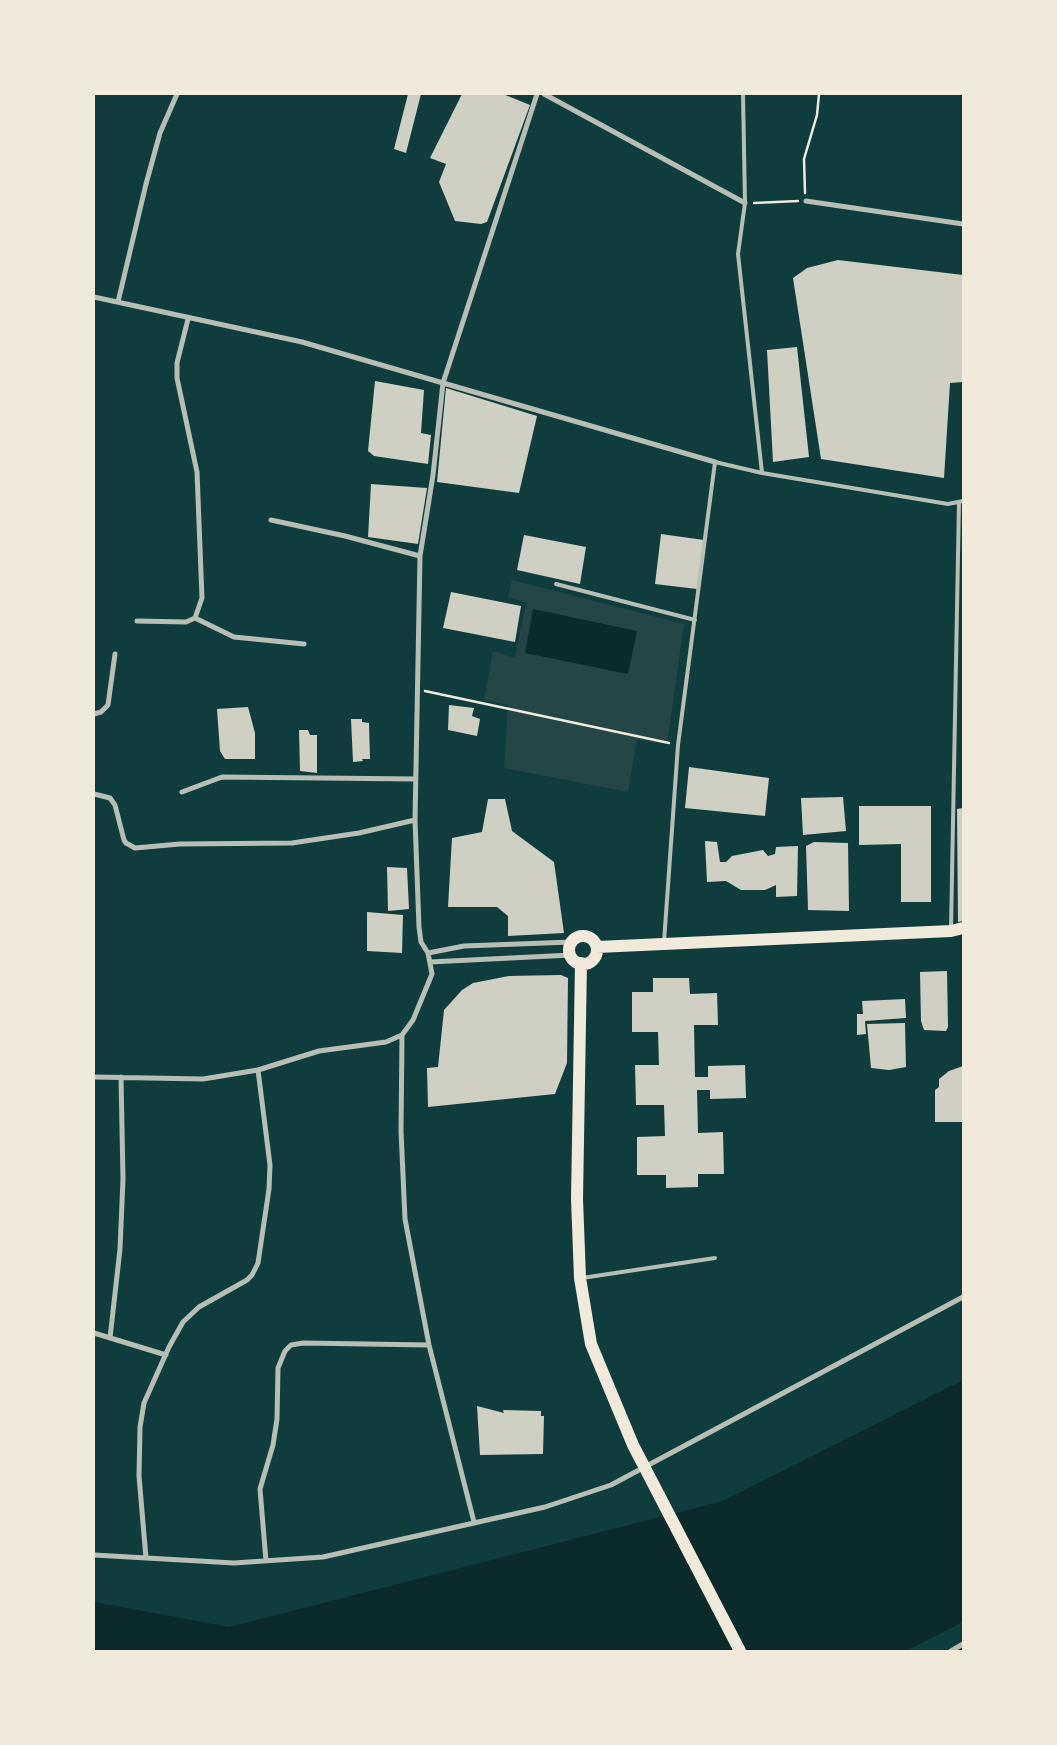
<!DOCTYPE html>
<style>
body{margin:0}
#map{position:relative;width:1057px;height:1745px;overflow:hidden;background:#0f3d3e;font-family:Arial,sans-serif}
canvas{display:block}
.frame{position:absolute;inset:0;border:95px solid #f1e9da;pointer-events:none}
</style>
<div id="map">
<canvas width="1057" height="1745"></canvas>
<div class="frame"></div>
</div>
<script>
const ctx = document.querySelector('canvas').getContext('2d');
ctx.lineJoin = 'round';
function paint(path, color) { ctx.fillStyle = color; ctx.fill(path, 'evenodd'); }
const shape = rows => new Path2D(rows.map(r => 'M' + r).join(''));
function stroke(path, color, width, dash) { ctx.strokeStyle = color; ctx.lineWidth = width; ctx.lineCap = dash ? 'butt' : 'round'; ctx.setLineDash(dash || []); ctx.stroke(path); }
paint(shape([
 [512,580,684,624,667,744,637,740,628,792,504,768,508,705,484,700,493,651,515,658,526,603,508,597]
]), '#244646');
paint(shape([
 [533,609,637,631,628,674,525,653],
 [963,1380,963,1622,906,1651,94,1651,94,1602,229,1627,723,1501]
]), '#0a2a2b');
paint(shape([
 [408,94,421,94,406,153,394,149],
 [462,94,503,94,530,105,487,222,481,224,455,221,439,182,446,164,430,158],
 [838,260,963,275,963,382,950,383,944,478,821,459,793,278,807,268],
 [797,347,809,457,773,462,767,350],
 [375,381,424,390,421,433,431,435,428,464,374,456,368,451],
 [446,388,537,416,519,493,437,482],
 [371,484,427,488,418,544,368,537],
 [661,534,704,540,697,589,655,584],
 [524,535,586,547,580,584,517,570],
 [451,592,521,606,515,642,443,628],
 [449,705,474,708,472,716,480,719,477,736,448,730],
 [248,707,255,733,255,759,225,759,220,751,217,709],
 [351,719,362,719,362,722,369,723,370,759,362,759,363,761,353,762],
 [299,730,308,730,310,735,317,735,317,773,300,771],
 [689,767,769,778,765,816,685,808],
 [843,797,846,831,803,835,801,798],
 [488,799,505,799,512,831,554,862,564,933,508,936,508,916,497,907,448,907,452,838,482,832],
 [859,806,931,806,931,902,901,902,901,844,859,845],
 [963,808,963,921,958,922,957,809],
 [705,841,717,842,720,862,726,862,732,856,763,850,768,856,775,854,776,847,798,846,797,896,776,897,776,885,765,890,741,890,726,881,707,882],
 [814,842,848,843,849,911,808,910,806,846],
 [387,867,407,868,409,909,388,911],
 [367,912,403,915,402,953,367,951],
 [947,971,948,1027,946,1031,924,1030,921,1021,920,972],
 [561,975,568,978,567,1063,555,1094,428,1107,427,1068,438,1067,444,1010,462,990,473,983,509,976],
 [653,978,689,978,690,994,717,993,718,1025,694,1025,695,1077,708,1077,708,1066,745,1065,746,1098,710,1099,710,1090,697,1090,698,1133,723,1132,724,1174,698,1174,698,1187,666,1188,666,1175,637,1175,637,1137,665,1136,664,1105,636,1105,635,1065,659,1065,658,1032,632,1032,632,992,653,992],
 [905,999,906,1018,865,1021,866,1034,857,1035,857,1014,863,1014,862,1001],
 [905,1023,906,1067,889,1070,871,1068,867,1024],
 [963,1066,963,1122,935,1122,935,1090,939,1087,939,1079,949,1071],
 [477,1406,504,1413,503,1410,541,1411,541,1416,544,1416,543,1454,480,1455]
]), '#cfcfc3');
stroke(shape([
 [805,193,804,159,817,115,819,94],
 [754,203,798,201],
 [425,691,669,743]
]), '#f1e9da', 2.5);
stroke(shape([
 [743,94,745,203,738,254,762,473],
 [556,584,695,620],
 [951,929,959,502],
 [664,942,678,745,715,462,762,473,948,504,963,501],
 [582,1278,715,1258]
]), '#b8beb3', 4);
stroke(shape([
 [544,94,745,203],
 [806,201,963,224],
 [94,297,302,342,715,462],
 [118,302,146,184,160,133,177,94],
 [271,520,345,536,420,556],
 [195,618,234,637,304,644],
 [137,621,186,622,195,618,202,598,197,472,177,378,177,363,188,319],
 [94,714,101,712,108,705,115,654],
 [182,792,222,777,416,779],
 [94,794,110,798,115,805,124,840,126,843,135,848,180,844,292,843,359,833,415,820],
 [428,953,464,946,572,942],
 [430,962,571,955],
 [402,1035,401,1131,405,1219,429,1345,474,1522],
 [94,1077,203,1079,258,1070,319,1051,386,1042,402,1035,413,1020,432,974,428,953,421,942,419,927,415,820,420,556,433,475,443,383,537,94],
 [94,1333,166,1355],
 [110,1338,120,1249,123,1179,121,1077],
 [94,1555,234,1563,323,1557,545,1507,611,1485,963,1297],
 [146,1558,139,1476,140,1427,144,1403,169,1347,183,1322,199,1307,247,1280,252,1275,258,1263,269,1189,270,1165,258,1070],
 [266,1561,260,1489,273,1445,277,1419,278,1368,285,1351,291,1345,303,1343,429,1345],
 [951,1651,963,1644]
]), '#b8beb3', 5);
stroke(shape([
 '569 950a14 14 0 1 1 28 0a14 14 0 1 1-28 0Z',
 [597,947,951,931,963,928],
 [581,963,577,1199,580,1278,591,1344,633,1445,740,1651]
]), '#f1e9da', 12);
</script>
